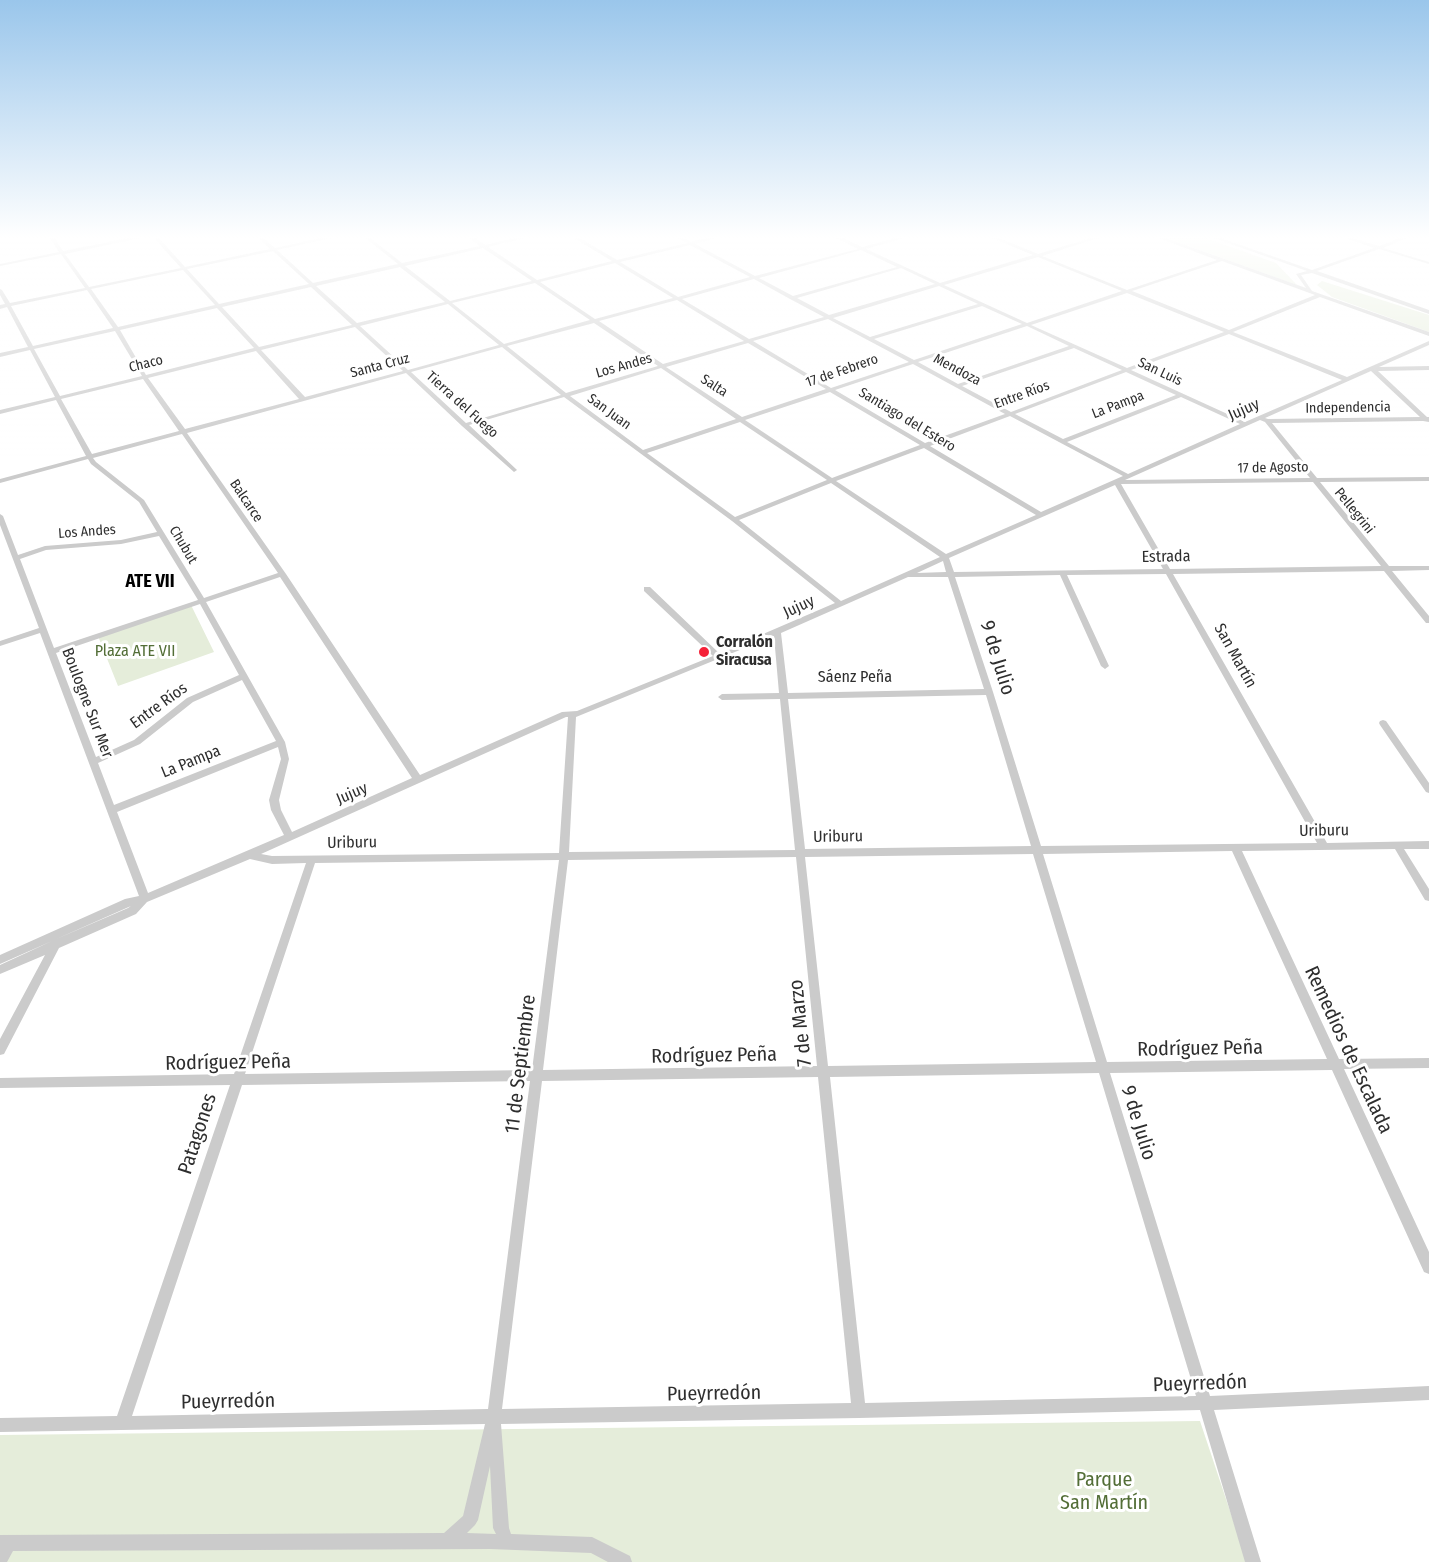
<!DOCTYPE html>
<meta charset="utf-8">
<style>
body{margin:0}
canvas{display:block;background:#fff}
</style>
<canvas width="1429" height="1562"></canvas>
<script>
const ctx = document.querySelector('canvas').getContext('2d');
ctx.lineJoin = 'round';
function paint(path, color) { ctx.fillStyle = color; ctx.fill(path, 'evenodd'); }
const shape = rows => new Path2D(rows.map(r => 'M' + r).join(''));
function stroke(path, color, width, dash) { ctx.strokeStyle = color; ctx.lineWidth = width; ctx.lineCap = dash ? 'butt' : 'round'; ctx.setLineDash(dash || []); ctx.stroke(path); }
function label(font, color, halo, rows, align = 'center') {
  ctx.font = font + ' "Fira Sans Condensed",sans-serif'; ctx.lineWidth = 6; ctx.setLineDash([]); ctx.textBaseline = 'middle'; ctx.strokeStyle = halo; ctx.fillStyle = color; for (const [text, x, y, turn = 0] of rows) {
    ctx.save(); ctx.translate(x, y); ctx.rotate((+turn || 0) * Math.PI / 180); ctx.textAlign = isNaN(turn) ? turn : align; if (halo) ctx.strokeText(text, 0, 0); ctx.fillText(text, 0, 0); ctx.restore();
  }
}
paint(shape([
 [1164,237,1203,237,1276,263,1297,285],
 [1322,281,1429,315,1429,332,1332,297,1317,285],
 [191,605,214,652,118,686,98,636],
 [1200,1421,1247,1562,0,1562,0,1435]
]), '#e5edda');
paint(shape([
 [49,237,54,237,63,251,134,237,145,237,65,254,89,287,181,268,153,237,158,237,185,267,270,249,258,237,263,237,275,248,326,237,336,237,277,250,313,283,398,264,364,237,369,237,402,263,480,246,468,237,474,237,485,245,518,237,528,237,488,247,537,280,612,261,572,237,578,237,617,260,687,243,676,237,682,237,691,242,711,237,720,237,695,244,755,276,858,249,834,237,841,237,862,247,899,237,908,237,866,249,940,283,1033,255,990,237,997,237,1038,254,1094,237,1102,237,1042,256,1127,290,1217,260,1156,237,1163,237,1306,288,1296,274,1307,271,1211,237,1218,237,1312,270,1374,248,1342,237,1350,237,1379,246,1403,237,1410,237,1383,248,1429,262,1429,264,1379,249,1317,271,1429,310,1429,314,1312,273,1301,275,1312,291,1429,332,1429,336,1320,297,1233,332,1347,377,1429,341,1429,345,1379,367,1429,366,1429,370,1378,371,1427,417,1429,417,1429,422,1423,421,1272,423,1317,478,1429,477,1429,481,1320,482,1389,566,1429,566,1429,570,1392,571,1429,616,1429,623,1426,623,1384,571,1173,574,1327,843,1429,841,1429,849,1404,849,1429,889,1429,901,1425,900,1395,849,1242,851,1339,1059,1429,1058,1429,1068,1344,1069,1429,1252,1429,1274,1424,1272,1332,1070,1110,1073,1210,1396,1429,1386,1429,1400,1214,1410,1261,1562,1245,1562,1200,1410,859,1418,501,1424,509,1528,511,1534,592,1537,630,1556,632,1562,608,1562,591,1553,490,1549,13,1551,7,1562,0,1562,0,1535,444,1533,463,1516,485,1424,0,1432,0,1418,117,1416,230,1085,0,1088,0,1078,234,1074,306,863,272,864,250,859,147,902,136,914,59,948,4,1054,0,1055,0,1039,45,955,0,974,0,965,52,941,0,964,0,955,125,899,139,896,40,633,0,646,0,641,39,628,0,525,0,514,3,516,18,555,45,546,121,540,157,532,139,502,91,464,88,459,0,483,0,479,86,456,56,400,0,414,0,410,55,397,30,350,0,357,0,353,28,347,7,307,0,309,0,305,5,304,0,295,0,289,2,290,10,303,85,288,61,254,0,266,0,264,59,252,49,237],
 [690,245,750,277,678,297,620,262,690,245],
 [483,248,532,281,450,301,405,266,483,248],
 [861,250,897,267,793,296,759,278,861,250],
 [273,251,309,284,219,304,187,269,273,251],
 [1038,257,1122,291,1027,323,944,285,1038,257],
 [1222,261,1315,295,1229,330,1132,291,1222,261],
 [615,263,673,298,595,319,540,282,615,263],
 [400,267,445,302,357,323,316,286,400,267],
 [901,268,935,284,829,315,797,298,901,268],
 [183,270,215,305,118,327,91,289,183,270],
 [754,279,790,299,824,317,749,339,682,299,754,279],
 [535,283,590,320,504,344,452,303,535,283],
 [939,286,978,304,870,337,833,318,939,286],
 [311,287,352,325,259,347,222,307,311,287],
 [87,290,113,328,33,346,11,306,87,290],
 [1127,293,1224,332,1127,368,1031,325,1127,293],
 [677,300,744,341,663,364,599,321,677,300],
 [448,304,499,345,408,370,360,326,448,304],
 [982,306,1022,324,914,360,874,339,982,306],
 [217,308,254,348,146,375,120,330,217,308],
 [828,319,909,362,831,388,753,341,828,319],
 [594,323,658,366,566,393,507,346,594,323],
 [1027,326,1069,346,958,384,918,362,1027,326],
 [355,327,403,371,305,397,261,350,355,327],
 [115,331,142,376,60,396,34,349,115,331],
 [1229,334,1342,380,1245,422,1131,370,1229,334],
 [748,343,826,389,742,417,666,367,748,343],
 [502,347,561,395,466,423,411,372,502,347],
 [1074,348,1122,370,1011,412,962,386,1074,348],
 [256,351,299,399,185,429,148,378,256,351],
 [913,364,1005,414,925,443,835,390,913,364],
 [661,368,736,419,643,450,570,396,661,368],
 [1371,371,1420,417,1268,419,1265,418,1371,371],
 [1126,372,1176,395,1063,439,1015,414,1126,372],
 [406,373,462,426,514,472,517,470,516,469,469,425,564,397,732,521,835,603,719,653,650,587,644,587,644,591,713,656,577,711,562,712,420,775,286,574,187,433,406,373],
 [143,379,179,431,92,454,61,399,143,379],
 [830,392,920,445,832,478,745,420,830,392],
 [1181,397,1240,424,1128,474,1067,442,1181,397],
 [1010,416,1123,476,1041,512,930,446,1010,416],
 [1260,420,1265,422,1310,478,1125,480,1260,420],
 [740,422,827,480,735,517,647,453,740,422],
 [182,434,278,573,204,598,144,500,96,462,93,458,182,434],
 [924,448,1036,515,946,554,836,481,924,448],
 [1313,482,1381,566,1170,569,1121,484,1313,482],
 [831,483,940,557,841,601,739,520,831,483],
 [1115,485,1163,569,954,572,949,558,1115,485],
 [159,536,198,600,54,648,20,559,46,550,121,544,159,536],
 [943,561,946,572,917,573,943,561],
 [1166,574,1317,843,1041,846,993,692,955,577,1060,575,1101,666,1105,669,1109,666,1067,575,1166,574],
 [280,577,412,778,292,832,281,810,279,800,289,759,285,742,206,602,280,577],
 [908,577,948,577,984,689,788,693,781,633,908,577],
 [200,604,239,675,187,698,134,740,96,757,56,653,200,604],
 [774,636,779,693,722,694,718,697,722,700,780,699,795,850,569,852,576,717,774,636],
 [242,680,276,741,114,805,98,763,140,744,193,702,242,680],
 [986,695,1031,846,805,849,788,699,986,695],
 [566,717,568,717,559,853,272,856,261,854,566,717],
 [278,747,281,759,269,800,271,810,284,835,148,893,117,812,278,747],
 [1232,851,1327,1059,1107,1062,1043,854,1232,851],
 [1033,854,1096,1062,828,1066,805,857,1033,854],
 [796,857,817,1066,543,1070,568,860,796,857],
 [559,860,532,1070,245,1074,315,863,559,860],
 [131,906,128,908,54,940,131,906],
 [1099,1073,1196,1396,865,1403,830,1077,1099,1073],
 [818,1077,851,1403,502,1409,542,1081,818,1077],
 [530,1081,488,1409,132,1416,242,1085,530,1081],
 [490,1466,493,1528,496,1534,467,1533,475,1525,478,1520,490,1466],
 [1383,720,1386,721,1429,783,1429,793,1426,792,1380,725,1379,723,1380,721,1383,720]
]), '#cbcbcb');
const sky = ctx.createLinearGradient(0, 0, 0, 456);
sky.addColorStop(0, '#9ac6eb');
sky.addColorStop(0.52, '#fff');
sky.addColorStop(1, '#ffffff00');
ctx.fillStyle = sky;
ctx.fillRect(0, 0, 1429, 456);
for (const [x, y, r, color] of [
 [704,652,6,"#f52037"]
]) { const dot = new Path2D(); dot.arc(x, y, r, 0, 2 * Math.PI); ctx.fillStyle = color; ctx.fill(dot); stroke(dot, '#fff', 2); }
label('14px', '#2e2e2e', '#fff', [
 ["Chaco",146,364,-14],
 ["Santa Cruz",380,366,-15],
 ["Los Andes",624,366,-16],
 ["Mendoza",957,370,28],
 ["17 de Febrero",842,371,-19],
 ["San Luis",1160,372,25],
 ["Salta",714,386,33],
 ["Entre Ríos",1022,395,-20],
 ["Tierra del Fuego",462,405,42],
 ["La Pampa",1118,405,-21],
 ["Independencia",1348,408,-1],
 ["San Juan",609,412,36],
 ["Santiago del Estero",907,420,31],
 ["17 de Agosto",1273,468,-1],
 ["Balcarce",246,501,56],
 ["Pellegrini",1354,511,51],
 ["Los Andes",87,532,-4],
 ["Chubut",183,545,59]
]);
label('16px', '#2e2e2e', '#fff', [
 ["Jujuy",1244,410,-24],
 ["Estrada",1166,557,-1],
 ["Jujuy",799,607,-25],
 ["San Martín",1235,656,61],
 ["Sáenz Peña",855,678],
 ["Boulogne Sur Mer",87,703,69],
 ["Entre Ríos",159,706,-36],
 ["La Pampa",191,762,-22],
 ["Jujuy",352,794,-23],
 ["Uriburu",1324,831,-1],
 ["Uriburu",838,837,-1],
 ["Uriburu",352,843,-1]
]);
label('bold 16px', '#2e2e2e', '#fff', [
 ["Corralón",716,643],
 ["Siracusa",716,661]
], 'left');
label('16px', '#536e37', '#fff', [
 ["Plaza ATE VII",135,652]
]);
label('bold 18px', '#000', '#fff', [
 ["ATE VII",150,582]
]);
label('20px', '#2e2e2e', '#fff', [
 ["9 de Julio",997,658,73],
 ["7 de Marzo",801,1023,-96],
 ["Rodríguez Peña",1200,1049,-1],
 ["Remedios de Escalada",1348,1050,65],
 ["Rodríguez Peña",714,1056,-1],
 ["Rodríguez Peña",228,1063,-1],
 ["11 de Septiembre",521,1064,-83],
 ["9 de Julio",1138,1123,73],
 ["Patagones",198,1134,-72],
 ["Pueyrredón",1200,1384,-2],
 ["Pueyrredón",714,1394,-1],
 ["Pueyrredón",228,1402,-1]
]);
label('20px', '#536e37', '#fff', [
 ["Parque",1104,1480],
 ["San Martín",1104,1503]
]);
</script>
